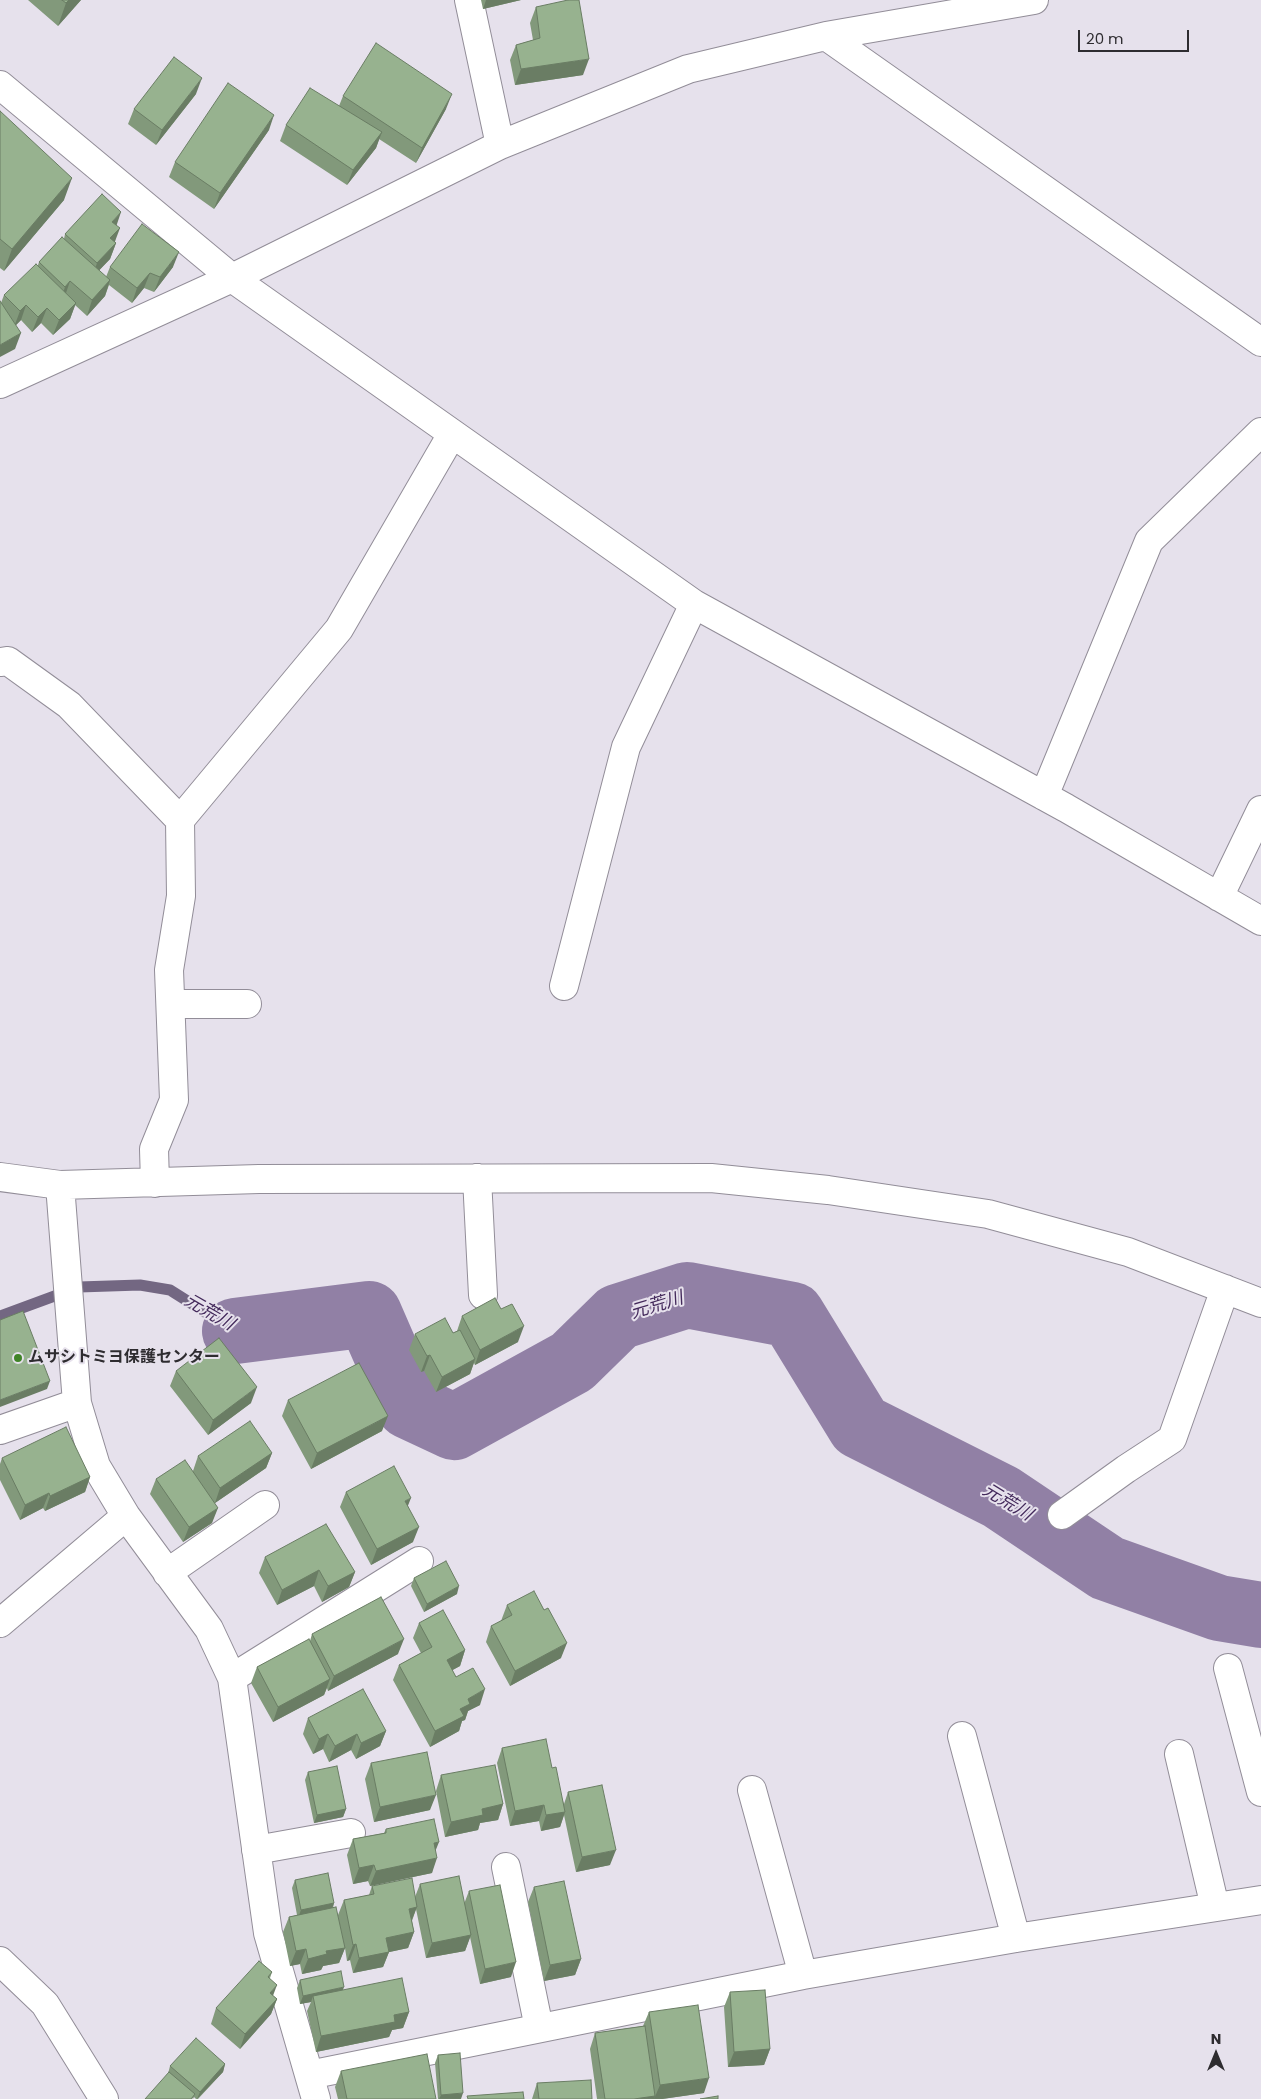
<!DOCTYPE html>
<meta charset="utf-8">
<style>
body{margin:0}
#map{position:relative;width:1261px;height:2099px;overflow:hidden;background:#e6e1ec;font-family:Poppins,sans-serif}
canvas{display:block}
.north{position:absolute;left:1191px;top:2029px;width:50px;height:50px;-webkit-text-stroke:4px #e6e1ec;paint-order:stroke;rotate:0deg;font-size:14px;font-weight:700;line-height:20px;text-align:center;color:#2e2c30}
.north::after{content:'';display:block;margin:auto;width:18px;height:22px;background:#2e2c30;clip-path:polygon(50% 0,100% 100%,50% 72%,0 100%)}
.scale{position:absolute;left:1078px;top:30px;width:111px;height:22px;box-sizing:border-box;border:2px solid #2e2c30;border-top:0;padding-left:6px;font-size:15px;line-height:18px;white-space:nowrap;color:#2e2c30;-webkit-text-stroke:4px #e6e1ec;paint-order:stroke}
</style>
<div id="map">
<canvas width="1261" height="2099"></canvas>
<div class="north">N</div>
<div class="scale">20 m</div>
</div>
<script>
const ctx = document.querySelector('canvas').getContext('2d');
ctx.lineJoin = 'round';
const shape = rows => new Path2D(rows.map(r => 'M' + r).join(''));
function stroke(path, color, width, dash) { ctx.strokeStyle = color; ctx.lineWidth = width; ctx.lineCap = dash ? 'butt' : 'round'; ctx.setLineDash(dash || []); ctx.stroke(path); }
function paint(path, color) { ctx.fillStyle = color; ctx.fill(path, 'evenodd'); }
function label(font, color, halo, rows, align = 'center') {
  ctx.font = font + ' Poppins,"Noto Sans JP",sans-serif'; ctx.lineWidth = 4; ctx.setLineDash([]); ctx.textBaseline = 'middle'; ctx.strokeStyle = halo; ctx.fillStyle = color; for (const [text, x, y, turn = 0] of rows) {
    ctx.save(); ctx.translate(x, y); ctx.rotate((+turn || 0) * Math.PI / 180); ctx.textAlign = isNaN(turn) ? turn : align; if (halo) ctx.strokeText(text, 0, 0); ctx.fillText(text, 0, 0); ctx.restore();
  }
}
stroke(shape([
 [0,1316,79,1287,140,1285,170,1290,235,1331]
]), '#736782', 11);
stroke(shape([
 [235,1331,369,1314,409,1406,454,1427,572,1362,618,1317,687,1295,792,1315,860,1426,1001,1497,1107,1568,1219,1608,1261,1615]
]), '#9180a5', 66);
const minor = shape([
 [469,0,500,145],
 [826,36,1261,342],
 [0,85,232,278,694,604,1066,808,1261,921],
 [0,384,232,278,500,145,688,69,826,36,1034,0],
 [0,662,8,661,69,705,180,820,181,896,169,970,174,1100,154,1149,155,1183],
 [1044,796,1149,541,1261,432],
 [180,820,339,629,452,434],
 [1219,897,1261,810],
 [564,986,626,747,694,604],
 [171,1004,247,1004],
 [0,1177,60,1185,259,1179,711,1178,828,1190,988,1214,1128,1252,1261,1303],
 [477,1178,483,1295],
 [60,1185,77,1403,96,1466,126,1516,209,1629,232,1678,268,1933,316,2099],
 [0,1430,77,1403],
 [1062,1515,1126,1469,1172,1439,1225,1289],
 [167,1573,265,1505],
 [0,1623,126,1516],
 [1228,1668,1261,1792],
 [232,1678,419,1561],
 [962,1736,1016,1938],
 [1179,1754,1215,1907],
 [752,1790,803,1975],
 [256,1850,351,1833],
 [506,1867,539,2028],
 [0,1961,45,2004,104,2099],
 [309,2075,803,1975,1016,1938,1261,1900]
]);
stroke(minor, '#928d98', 30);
stroke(minor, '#fff', 28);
paint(shape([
 [28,0,81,0,58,26],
 [481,0,521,0,483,9],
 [536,7,583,75,515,85,510,60,516,45,533,40,530,23],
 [196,94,156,145,128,124,134,109],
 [343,96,446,109,416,163,379,139,376,148,347,185,280,141,286,125,339,106],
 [0,111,64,200,4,271,0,268],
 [269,130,214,209,169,177,175,162],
 [116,225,115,242,116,243,110,259,99,270,106,277,110,267,173,267,154,292,144,288,132,303,109,285,105,296,87,316,75,305,70,319,53,335,41,323,32,332,21,320,16,325,15,349,1,303,4,295,38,265,39,262,64,239,65,234],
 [462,1316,518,1342,475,1365,474,1363,470,1374,436,1392,424,1371,421,1372,409,1350,415,1334,453,1333,457,1331],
 [176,1371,251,1403,208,1435,170,1386],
 [288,1400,382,1431,311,1469,282,1416],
 [272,1453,266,1468,215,1503,212,1523,183,1542,150,1494,156,1479,193,1471,198,1456],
 [2,1458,90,1477,85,1492,45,1511,43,1508,20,1520,0,1480,0,1464],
 [346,1492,408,1506,413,1542,371,1565,340,1507],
 [265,1557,355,1572,349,1587,322,1602,314,1586,277,1605,259,1573],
 [414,1578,457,1594,424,1612,411,1586],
 [507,1605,561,1658,510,1686,486,1642,491,1626,501,1621],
 [419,1623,465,1650,460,1666,452,1670,456,1677,480,1705,468,1711,465,1720,462,1721,459,1731,430,1747,393,1680,399,1665,421,1653,413,1638],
 [312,1634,398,1654,328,1691,327,1688,324,1695,273,1722,251,1683,257,1667,310,1641],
 [308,1718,386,1731,380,1746,356,1759,351,1750,329,1762,323,1749,313,1754,303,1734],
 [502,1748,552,1768,564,1804,568,1792,610,1865,576,1872,564,1815,560,1827,541,1831,539,1821,510,1826,497,1763],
 [371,1763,430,1810,374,1822,365,1779],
 [308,1772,346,1809,343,1817,314,1823,305,1780],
 [441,1775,503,1804,498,1820,480,1823,478,1830,445,1837,436,1791],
 [386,1829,435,1851,432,1873,370,1886,368,1881,353,1884,347,1855,353,1839,384,1833],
 [295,1880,334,1903,333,1908,338,1915,344,1900,369,1895,372,1886,415,1897,420,1884,464,1904,469,1891,511,1977,480,1984,470,1937,465,1951,426,1958,416,1909,412,1921,414,1932,408,1948,389,1952,383,1967,353,1973,350,1960,347,1961,345,1948,339,1963,323,1966,321,1970,302,1974,300,1964,290,1966,283,1932,289,1917,297,1915,292,1888],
 [534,1887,581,1959,575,1975,544,1981,528,1902],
 [272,1972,270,1978,273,1996,277,1999,271,2014,240,2049,211,2024,216,2008],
 [300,1980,343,1990,409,2012,403,2028,392,2030,389,2037,316,2052,307,2011,311,2002,300,2004,297,1988],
 [730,1992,770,2049,764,2065,728,2067,724,2007],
 [649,2012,704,2093,662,2099,597,2099,590,2049,595,2033,643,2026],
 [438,2055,461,2099,438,2099,435,2063],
 [225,2064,223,2072,198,2099,196,2099,194,2097,193,2099,168,2074,170,2066],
 [341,2071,436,2099,338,2099,335,2087],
 [537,2083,592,2099,532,2099]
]), '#82997b');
paint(shape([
 [69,0,81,0,58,26,66,3],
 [486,0,521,0,483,9],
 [589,59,583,75,515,85,521,69],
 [202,78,196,94,156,145,162,130],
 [452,94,446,109,416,163,422,148],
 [274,115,269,130,214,209,220,193],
 [382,132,376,148,347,185,353,170],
 [72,178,64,200,4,271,12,249],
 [121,212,116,227,112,222],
 [120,228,114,244,110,238],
 [116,243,110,259,92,278,97,263],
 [179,252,173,267,154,292,160,277],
 [150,273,144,288,132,303,137,288],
 [110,280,105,296,87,316,92,300],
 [70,281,65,296,60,302,65,287],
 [76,303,70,319,53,335,59,320],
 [26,305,21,320,14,327,20,311],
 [47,308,41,323,32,332,38,317],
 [21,333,15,349,0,357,0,345],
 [524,1326,518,1342,475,1365,480,1350],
 [430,1355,424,1371,421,1372,427,1356],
 [475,1359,470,1374,436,1392,442,1377],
 [50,1381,47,1389,0,1407,0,1400],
 [257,1387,251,1403,208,1435,213,1420],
 [388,1416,382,1431,311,1469,317,1453],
 [272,1453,266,1468,215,1503,220,1488],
 [90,1477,85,1492,45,1511,50,1496],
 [49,1493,43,1508,20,1520,25,1505],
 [411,1498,405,1513,405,1501],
 [218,1508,212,1523,183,1542,189,1527],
 [419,1527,413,1542,371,1565,377,1549],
 [319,1570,314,1586,277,1605,282,1590],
 [355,1572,349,1587,322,1602,328,1586],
 [459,1586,457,1594,424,1612,427,1604],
 [404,1639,398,1654,328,1691,334,1676],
 [567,1643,561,1658,510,1686,515,1671],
 [465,1650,460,1666,442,1676,447,1660],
 [330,1679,324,1695,273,1722,278,1707],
 [485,1689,480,1705,468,1711,465,1720,462,1721,459,1731,430,1747,435,1731,460,1709,468,1699],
 [386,1731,380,1746,356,1759,361,1743],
 [328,1734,323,1749,313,1754,319,1739],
 [357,1734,351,1750,329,1762,335,1746],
 [436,1795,430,1810,374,1822,380,1807],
 [503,1804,498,1820,480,1823,478,1830,445,1837,451,1822,482,1809],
 [544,1805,539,1821,510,1826,515,1811],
 [346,1809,343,1817,314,1823,317,1815],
 [565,1812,560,1827,541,1831,546,1815],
 [439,1842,433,1857,434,1843],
 [616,1850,610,1865,576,1872,582,1857],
 [437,1858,432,1873,370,1886,376,1871],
 [374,1865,368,1881,353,1884,359,1868],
 [334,1903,331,1911,298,1918,301,1910],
 [417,1907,411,1922,409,1909],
 [414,1932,408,1948,385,1953,389,1952,383,1967,353,1973,359,1958,386,1938],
 [471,1935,465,1951,426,1958,432,1943],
 [356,1944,350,1960,347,1961,353,1945],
 [345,1948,339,1963,323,1966,321,1970,302,1974,308,1959,326,1951],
 [306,1949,300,1964,290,1966,296,1951],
 [581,1959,575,1975,544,1981,550,1965],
 [516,1962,511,1977,480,1984,485,1969],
 [277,1985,271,2001,270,1993],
 [344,1987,341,1995,313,1996,311,2002,300,2004,303,1996],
 [277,1999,271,2014,240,2049,245,2034],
 [409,2012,403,2028,392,2030,389,2037,316,2052,321,2036,394,2015],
 [770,2049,764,2065,728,2067,734,2052],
 [225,2064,223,2072,197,2099,200,2092],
 [709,2078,704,2093,662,2099,654,2099,660,2085],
 [463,2093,461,2099,439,2099,441,2095],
 [655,2096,654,2099,634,2099]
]), '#6a7d64');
const building = shape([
 [62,0,69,0,66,3,62,0],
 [568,0,579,0,589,59,521,69,516,45,540,38,536,7,568,0],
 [376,43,452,94,422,148,343,96,376,43],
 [174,57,202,78,162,130,134,109,174,57],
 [228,83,274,115,220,193,175,162,228,83],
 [310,88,382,132,353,170,286,125,310,88],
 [0,111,72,178,12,249,0,239,0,111],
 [102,194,121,212,112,222,120,228,110,238,116,243,97,263,65,234,102,194],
 [142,224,179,252,160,277,150,273,137,288,110,267,142,224],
 [62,237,110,280,92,300,70,281,65,287,39,262,62,237],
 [36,264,76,303,59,320,47,308,38,317,26,305,20,311,4,295,36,264],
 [0,301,21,333,0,345,0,301],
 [495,1298,501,1309,512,1304,524,1326,480,1350,462,1316,495,1298],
 [23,1311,50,1381,0,1400,0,1320,23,1311],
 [445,1318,453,1333,460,1330,475,1359,442,1377,430,1355,427,1356,415,1334,445,1318],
 [219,1338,257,1387,213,1420,176,1371,219,1338],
 [359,1363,388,1416,317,1453,288,1400,359,1363],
 [250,1421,272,1453,220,1488,198,1456,250,1421],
 [66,1427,90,1477,50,1496,49,1493,25,1505,2,1458,66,1427],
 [185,1460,218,1508,189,1527,156,1479,185,1460],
 [394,1466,411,1498,405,1501,419,1527,377,1549,346,1492,394,1466],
 [326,1524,355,1572,328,1586,319,1570,282,1590,265,1557,326,1524],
 [446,1561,459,1586,427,1604,414,1578,446,1561],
 [534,1591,544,1610,548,1608,567,1643,515,1671,491,1626,512,1615,507,1605,534,1591],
 [381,1597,404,1639,334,1676,312,1634,381,1597],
 [443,1610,465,1650,447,1660,456,1677,473,1668,485,1689,468,1699,470,1704,460,1709,464,1716,435,1731,399,1665,432,1647,419,1623,443,1610],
 [309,1639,330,1679,278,1707,257,1667,309,1639],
 [363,1689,386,1731,361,1743,357,1734,335,1746,328,1734,319,1739,308,1718,363,1689],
 [546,1739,552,1768,556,1767,565,1812,546,1815,544,1805,515,1811,502,1748,546,1739],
 [427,1752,436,1795,380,1807,371,1763,427,1752],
 [495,1765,503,1804,482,1809,483,1815,451,1822,441,1775,495,1765],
 [337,1766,346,1809,317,1815,308,1772,337,1766],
 [602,1785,616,1850,582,1857,568,1792,602,1785],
 [434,1819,439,1842,434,1843,437,1858,376,1871,374,1865,359,1868,353,1839,386,1833,386,1829,434,1819],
 [328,1873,334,1903,301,1910,295,1880,328,1873],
 [459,1876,471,1935,432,1943,420,1884,459,1876],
 [412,1878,417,1907,409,1909,414,1932,386,1938,389,1952,359,1958,356,1944,353,1945,344,1900,374,1894,372,1886,412,1878],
 [564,1881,581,1959,550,1965,534,1887,564,1881],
 [500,1885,516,1962,485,1969,469,1891,500,1885],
 [336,1907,345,1948,326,1951,327,1954,308,1959,306,1949,296,1951,289,1917,336,1907],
 [259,1961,272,1972,268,1977,277,1985,270,1993,277,1999,245,2034,216,2008,259,1961],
 [341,1971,344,1987,303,1996,300,1980,341,1971],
 [402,1978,409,2012,394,2015,395,2022,321,2036,313,1996,402,1978],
 [765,1990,770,2049,734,2052,730,1992,765,1990],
 [698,2005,709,2078,660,2085,649,2012,698,2005],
 [645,2026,655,2096,634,2099,605,2099,595,2033,645,2026],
 [196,2038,225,2064,200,2092,170,2066,196,2038],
 [460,2053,463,2093,441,2095,438,2055,460,2053],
 [427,2054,436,2099,347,2099,341,2071,427,2054],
 [169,2072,195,2094,191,2099,145,2099,169,2072],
 [591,2080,592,2099,539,2099,537,2083,591,2080],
 [523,2092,524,2099,468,2099,467,2096,523,2092],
 [718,2096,718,2099,700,2099,718,2096]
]);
paint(building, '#97b28f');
stroke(building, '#6a7d64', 1);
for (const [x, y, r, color] of [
 [18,1358,5,"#408428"]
]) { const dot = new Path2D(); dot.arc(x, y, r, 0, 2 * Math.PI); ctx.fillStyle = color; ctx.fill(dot); stroke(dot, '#e6e1ec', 2); }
label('bold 16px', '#2e2c30', '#e6e1ec', [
 ["ムサシトミヨ保護センター",28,1358]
], 'left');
label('italic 18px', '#43295b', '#e6e1ec', [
 ["元荒川",657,1306,-17],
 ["元荒川",209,1313,30],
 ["元荒川",1007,1503,31]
]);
</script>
